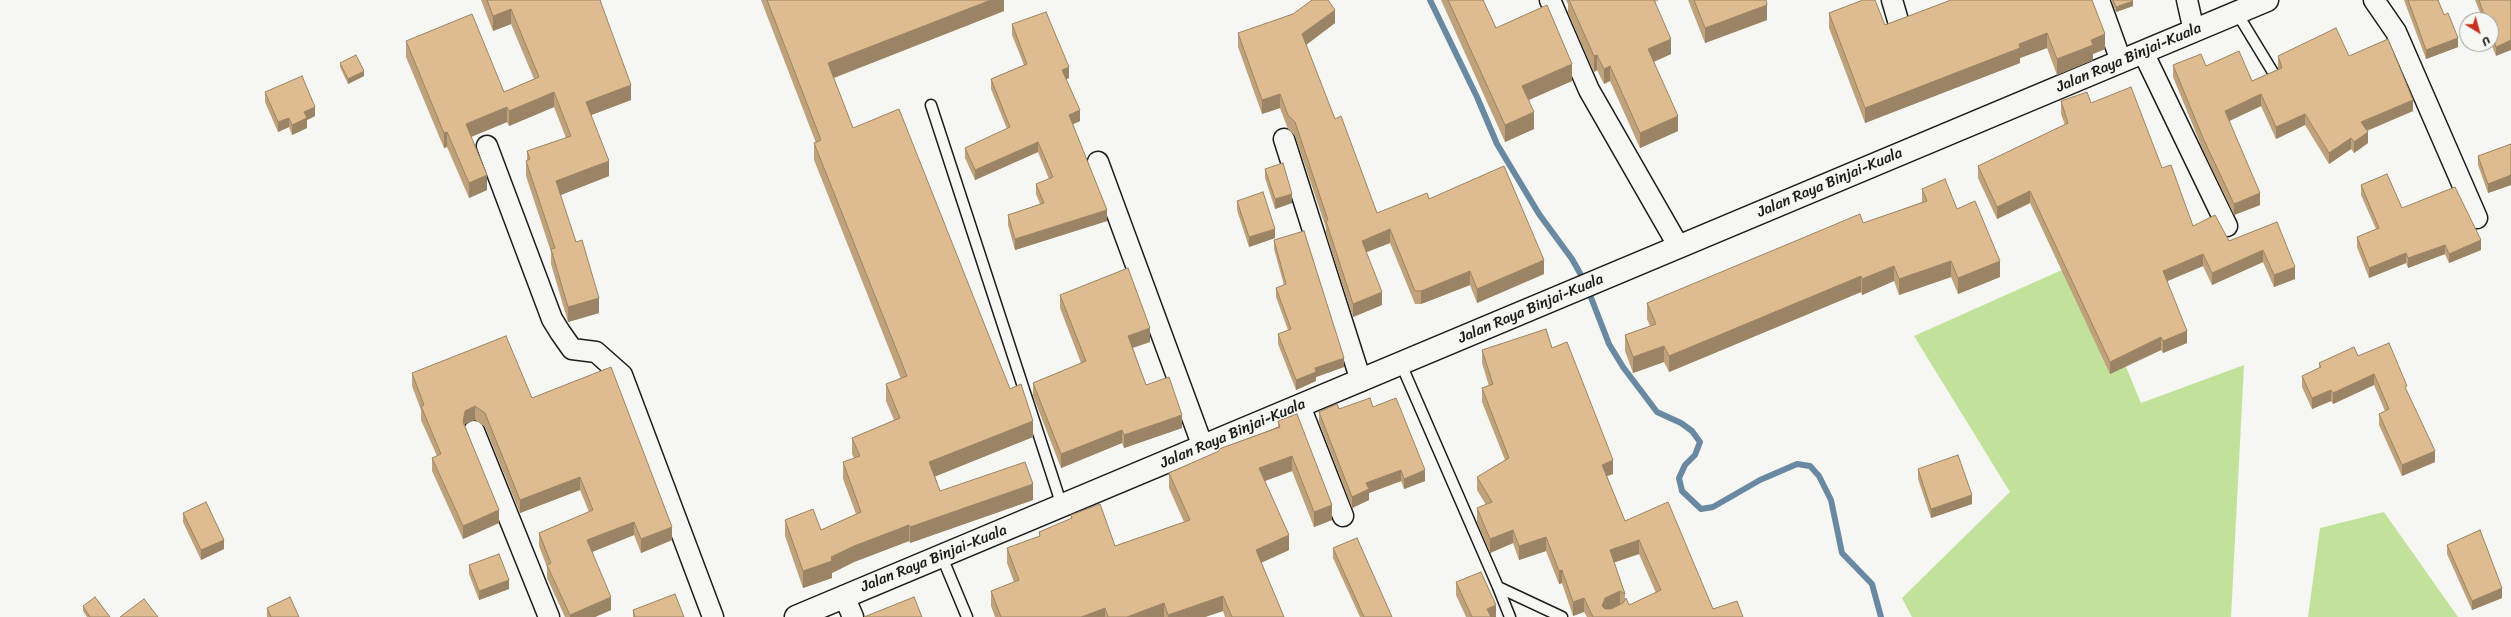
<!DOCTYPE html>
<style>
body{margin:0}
#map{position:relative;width:2511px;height:617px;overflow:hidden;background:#f6f6f2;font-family:Sriracha,sans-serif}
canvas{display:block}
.north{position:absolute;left:2459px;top:12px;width:40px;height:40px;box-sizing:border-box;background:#f6f6f2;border:1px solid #9f9f9c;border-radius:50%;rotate:143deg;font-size:11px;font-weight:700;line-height:16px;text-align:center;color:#1c1c1c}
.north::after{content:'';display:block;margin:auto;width:14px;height:18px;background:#c8321e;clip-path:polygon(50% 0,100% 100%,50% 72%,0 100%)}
</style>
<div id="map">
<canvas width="2511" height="617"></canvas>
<div class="north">U</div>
</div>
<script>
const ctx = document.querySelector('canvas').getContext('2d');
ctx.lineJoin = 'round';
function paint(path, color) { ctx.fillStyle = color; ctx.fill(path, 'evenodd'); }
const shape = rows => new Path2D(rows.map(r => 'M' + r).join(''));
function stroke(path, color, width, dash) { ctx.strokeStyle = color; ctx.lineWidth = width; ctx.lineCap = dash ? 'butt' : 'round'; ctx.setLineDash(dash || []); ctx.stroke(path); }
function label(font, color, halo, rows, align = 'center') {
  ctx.font = font + ' Sriracha,sans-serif'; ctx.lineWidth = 3; ctx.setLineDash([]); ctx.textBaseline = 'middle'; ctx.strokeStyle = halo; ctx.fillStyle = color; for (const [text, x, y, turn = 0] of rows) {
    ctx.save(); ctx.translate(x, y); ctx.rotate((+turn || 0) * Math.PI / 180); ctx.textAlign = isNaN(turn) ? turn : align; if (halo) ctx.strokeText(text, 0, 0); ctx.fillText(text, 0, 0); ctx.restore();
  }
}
paint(shape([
 [2082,261,2141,403,2244,365,2231,617,1912,617,1902,598,2010,492,1914,336],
 [2384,512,2458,617,2308,617,2320,528]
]), '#c2e29b');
stroke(shape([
 [1430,0,1477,97,1497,144,1539,214,1572,259,1585,282,1609,344,1623,367,1657,412,1681,423,1692,431,1700,442,1695,455,1685,465,1679,478,1682,491,1701,509,1713,507,1760,480,1797,464,1810,466,1819,476,1831,500,1842,553,1872,584,1881,617]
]), '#6988a1', 6);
const service = shape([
 [2237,13,2274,74],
 [931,105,1062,506],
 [1401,364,1498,587,1562,617],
 [942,557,967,617],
 [1498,587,1510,617]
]);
const minor = shape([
 [1550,0,1589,90,1679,247],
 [1892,0,1899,24],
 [2099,0,2121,61],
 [2187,0,2194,31],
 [2374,0,2396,32,2477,218],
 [2143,52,2227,226],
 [1284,139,1361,381],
 [487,146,552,319,560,332,572,349,596,352,622,375,713,617],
 [1098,162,1203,447],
 [1300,406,1343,516],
 [474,431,549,617],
 [844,596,853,617]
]);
const secondary = shape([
 [796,617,2267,0]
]);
stroke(service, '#1c1c1c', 13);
stroke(minor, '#1c1c1c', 23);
stroke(secondary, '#1c1c1c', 25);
stroke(service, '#f6f6f2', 10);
stroke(minor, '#f6f6f2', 20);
stroke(secondary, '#f6f6f2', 22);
paint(shape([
 [481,0,600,0,631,100,591,115,609,176,560,195,599,313,568,322,551,264,551,252,526,176,526,161,527,161,527,151,566,138,554,107,509,126,507,122,471,137,487,190,469,198,447,147,444,148,406,57,406,41,504,92,534,79,511,24,493,31],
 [761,0,1004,0,1004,11,834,78,853,128,1010,389,1033,437,935,476,940,491,1033,500,910,543,909,541,854,562,832,573,832,578,803,588,785,536,785,520,821,530,856,514,843,479,843,462,854,458,852,454,852,438,894,420,886,401,886,384,901,379,814,160,814,143,816,143],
 [1441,0,1483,0,1496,28,1572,81,1528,100,1534,129,1505,142],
 [1566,0,1659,0,1655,2,1671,54,1654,62,1678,131,1640,148,1610,81,1604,84,1597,70,1594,72,1568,13,1568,4],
 [1688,0,1766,0,1767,20,1705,43],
 [1951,0,2105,49,2093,54,2093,60,2057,75,2047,48,2020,58,2020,63,1865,123,1829,28,1829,13,1885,25],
 [2111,0,2132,0,2133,6,2116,12],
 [2404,0,2438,0,2458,47,2426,59],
 [2475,0,2511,0,2496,56,2491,43,2491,20,2483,20],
 [1335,23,1306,45,1335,119,1377,213,1429,199,1544,274,1477,303,1470,285,1421,304,1415,304,1390,243,1366,252,1382,305,1353,317,1326,234,1326,228,1295,136,1288,129,1280,108,1262,114,1238,47,1238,33],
 [1012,24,1069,78,1066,79,1080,121,1073,124,1107,221,1015,250,1008,225,1008,215,1040,204,1036,194,1036,184,1049,179,1038,152,975,180,965,158,965,148,1007,129,991,89,991,79,1024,65,1012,35],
 [2278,56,2349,56,2413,111,2367,131,2368,143,2354,153,2351,149,2329,164,2305,125,2276,139,2261,106,2229,121,2260,205,2234,215,2203,150,2173,77,2173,65,2206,66,2252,81,2278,69],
 [340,63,364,76,348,84,340,67],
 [265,92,315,116,307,120,307,128,292,135,289,127,278,132,265,102],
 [2061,101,2091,103,2162,168,2193,226,2229,241,2277,222,2295,279,2274,287,2263,262,2212,285,2203,266,2167,281,2187,343,2163,353,2161,350,2110,374,2030,203,1997,219,1978,178,1978,166,2065,125,2061,114],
 [2511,144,2511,185,2488,193,2478,165,2478,156],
 [1265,169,1292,203,1275,209,1265,178],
 [2361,185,2402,208,2481,250,2449,263,2445,254,2408,268,2406,263,2369,278,2357,247,2357,237,2376,229,2361,195],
 [1922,189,1957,209,2000,277,1958,294,1951,277,1899,295,1894,281,1862,295,1861,292,1669,372,1664,362,1633,373,1625,351,1625,335,1650,326,1647,319,1647,303,1922,202],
 [1237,201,1275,238,1249,247,1237,210],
 [1274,240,1344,367,1316,377,1316,381,1296,390,1278,344,1278,334,1288,330,1276,297,1276,288,1284,285,1274,249],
 [1060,295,1150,342,1133,348,1146,385,1182,428,1124,448,1122,443,1061,468,1033,396,1033,383,1081,363,1060,308],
 [1552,348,1613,474,1607,476,1625,521,1713,609,1743,617,1587,617,1584,612,1573,616,1562,583,1559,584,1546,551,1519,560,1513,543,1490,553,1477,522,1477,508,1486,505,1477,490,1477,477,1505,460,1482,402,1482,388,1489,386,1482,363,1482,350],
 [1639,554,1656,593,1629,605,1625,600,1625,594,1614,562],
 [2358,356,2407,391,2435,462,2402,476,2379,425,2379,414,2385,411,2374,385,2333,404,2331,401,2312,409,2302,387,2302,376,2319,368,2319,363],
 [412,373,532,398,672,540,641,553,634,535,592,552,611,610,595,617,565,617,547,578,547,567,539,546,539,533,589,512,580,490,520,513,485,427,475,420,465,424,465,425,499,523,463,539,432,471,432,458,437,456,421,420,421,410,412,386],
 [1373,407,1425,481,1404,489,1401,481,1369,493,1369,500,1352,508,1319,422,1319,412,1339,409],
 [1278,421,1332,520,1314,527,1292,471,1265,481,1289,550,1261,563,1284,617,1225,617,1223,611,1205,617,995,617,991,606,991,591,1014,582,1007,563,1007,548,1039,536,1039,532,1071,519,1071,515,1115,546,1184,522,1169,488,1169,473,1219,451,1219,449,1278,427],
 [1918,469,1972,504,1931,518,1918,479],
 [183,513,224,549,201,560,183,522],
 [2447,545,2502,598,2472,610,2447,554],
 [1333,548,1392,617,1360,617,1333,558],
 [469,565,509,589,479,600,469,574],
 [1456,582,1496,617,1466,617,1456,595],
 [83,606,110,617,87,617,83,611],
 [267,608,299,617,267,617],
 [633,610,684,617,633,617]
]), '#bfa27c');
paint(shape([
 [991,0,1004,0,1004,11,828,80,828,63],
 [2133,1,2133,6,2116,12,2116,7],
 [1767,5,1767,20,1705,43,1705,28],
 [511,9,511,24,493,31,493,16],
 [1335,10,1335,23,1302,48,1302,34],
 [2047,33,2047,48,2020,58,2020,63,1865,123,1865,108,2019,44],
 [2105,34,2105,49,2093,54,2093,60,2057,75,2057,59,2091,40],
 [2458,38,2458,47,2426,59,2426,50],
 [1671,39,1671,54,1648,64,1648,49],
 [2511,40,2511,50,2496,56,2496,47],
 [1597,55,1597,70,1594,72,1594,56],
 [1572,64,1572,81,1522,103,1522,86],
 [1610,66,1610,81,1604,84,1604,69],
 [1069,67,1069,78,1062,81,1062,70],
 [364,71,364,76,348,84,348,79],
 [631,85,631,100,586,117,586,102],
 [554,92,554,107,509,126,509,111],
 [1280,94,1280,108,1262,114,1262,100],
 [2261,94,2261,106,2225,123,2225,111],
 [2413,100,2413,111,2361,133,2361,122],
 [315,107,315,116,307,120,307,128,292,135,292,125,304,112],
 [507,107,507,122,466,139,466,124],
 [1080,110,1080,121,1069,126,1069,115],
 [1534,112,1534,129,1505,142,1505,125],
 [2305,114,2305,125,2276,139,2276,127],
 [1678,116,1678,131,1640,148,1640,133],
 [289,118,289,127,278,132,278,122],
 [447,132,447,147,444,148,444,133],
 [2368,132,2368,143,2354,153,2354,142],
 [2351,138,2351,149,2329,164,2329,153],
 [1038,142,1038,152,975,180,975,170],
 [609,161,609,176,556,197,556,181],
 [487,175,487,190,469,198,469,183],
 [2511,175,2511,185,2488,193,2488,184],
 [2030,191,2030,203,1997,219,1997,207],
 [2260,193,2260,205,2234,215,2234,204],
 [1292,194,1292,203,1275,209,1275,199],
 [1107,210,1107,221,1015,250,1015,239],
 [1275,229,1275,238,1249,247,1249,237],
 [1390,229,1390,243,1362,254,1362,241],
 [2481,240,2481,250,2449,263,2449,254],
 [2445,245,2445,254,2408,268,2408,258],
 [2263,250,2263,262,2212,285,2212,273],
 [2406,253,2406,263,2369,278,2369,268],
 [2203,254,2203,266,2163,283,2163,271],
 [1544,260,1544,274,1477,303,1477,289],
 [1951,261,1951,277,1899,295,1899,279],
 [2000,261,2000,277,1958,294,1958,278],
 [1894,266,1894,281,1862,295,1862,279],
 [2295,267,2295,279,2274,287,2274,275],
 [1470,271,1470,285,1421,304,1421,291],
 [1861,276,1861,292,1669,372,1669,356],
 [1382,292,1382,305,1353,317,1353,304],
 [599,298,599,313,568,322,568,307],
 [1150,328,1150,342,1128,349,1128,336],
 [2187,331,2187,343,2163,353,2163,341],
 [2161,337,2161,350,2110,374,2110,362],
 [1664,346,1664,362,1633,373,1633,357],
 [1344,358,1344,367,1316,377,1316,381,1296,390,1296,380,1315,368],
 [2374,374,2374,385,2333,404,2333,393],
 [2331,390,2331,401,2312,409,2312,398],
 [475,406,475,420,465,424,463,435,463,422,465,411],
 [1182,415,1182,428,1124,448,1124,435],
 [1033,421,1033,437,929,479,929,462],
 [1122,430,1122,443,1061,468,1061,454],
 [2435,451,2435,462,2402,476,2402,465],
 [1292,456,1292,471,1259,483,1259,468],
 [1613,460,1613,474,1602,478,1602,465],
 [1401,470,1401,481,1369,493,1369,500,1352,508,1352,497,1366,483],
 [1425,470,1425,481,1404,489,1404,479],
 [580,477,580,490,520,513,520,500],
 [1033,484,1033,500,910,543,910,527],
 [1972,495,1972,504,1931,518,1931,509],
 [1332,505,1332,520,1314,527,1314,512],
 [499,510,499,523,463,539,463,526],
 [634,522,634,535,587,554,587,540],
 [909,525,909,541,854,562,832,573,832,578,803,588,803,571,854,546],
 [672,527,672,540,641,553,641,539],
 [1513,530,1513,543,1490,553,1490,539],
 [1289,535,1289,550,1256,565,1256,550],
 [1546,537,1546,551,1519,560,1519,546],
 [224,540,224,549,201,560,201,550],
 [1639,540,1639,554,1610,564,1610,550],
 [1562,570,1562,583,1559,584,1559,571],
 [509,580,509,589,479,600,479,591],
 [2502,588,2502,598,2472,610,2472,601],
 [1620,591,1620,605,1605,611,1602,606,1605,598],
 [1223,596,1223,611,1205,617,1168,617,1168,615],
 [611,597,611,610,595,617,570,617,570,615],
 [1584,598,1584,612,1573,616,1573,602],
 [1164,603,1164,617,1127,617],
 [1496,605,1496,617,1487,617,1487,609],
 [1105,608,1105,617,1081,617]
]), '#9b8465');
const building = shape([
 [487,0,600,0,631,85,586,102,609,161,556,181,576,242,582,240,599,298,568,307,551,249,555,248,526,161,530,159,527,151,571,136,554,92,509,111,507,107,466,124,487,175,469,183,447,132,444,133,406,41,472,14,504,92,539,77,511,9,493,16,487,0],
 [767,0,991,0,828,63,853,128,899,109,1010,389,1021,384,1033,421,929,462,940,491,1025,462,1033,484,910,527,909,525,854,546,831,557,832,561,803,571,785,520,813,509,821,530,861,512,843,462,860,456,852,438,900,418,886,384,907,376,814,143,821,140,767,0],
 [1312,0,1328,0,1335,10,1302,34,1335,119,1341,116,1377,213,1427,193,1429,199,1504,166,1544,260,1477,289,1470,271,1421,291,1415,291,1390,229,1362,241,1382,292,1353,304,1326,221,1328,220,1295,122,1288,115,1280,94,1262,100,1238,33,1293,14,1312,0],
 [1448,0,1483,0,1496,28,1547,5,1572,64,1522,86,1534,112,1505,125,1448,0],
 [1569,0,1654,0,1671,39,1648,49,1678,116,1640,133,1610,66,1604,69,1597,55,1594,56,1569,0],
 [1694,0,1766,0,1767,5,1705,28,1694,0],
 [1863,0,1875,0,1885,25,1951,0,2092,0,2105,34,2091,40,2093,45,2057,59,2047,33,2019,44,2020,48,1865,108,1829,13,1863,0],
 [2113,0,2132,0,2133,1,2116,7,2113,0],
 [2408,0,2438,0,2444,15,2448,13,2458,38,2426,50,2408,0],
 [2479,0,2511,0,2511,40,2496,47,2491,33,2491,20,2486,20,2479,0],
 [1046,12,1069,67,1062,70,1080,110,1069,115,1107,210,1015,239,1008,215,1044,203,1036,184,1053,177,1038,142,975,170,965,148,1010,127,991,79,1027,64,1012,24,1046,12],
 [2336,28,2349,56,2388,39,2413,100,2361,122,2368,132,2354,142,2351,138,2329,153,2305,114,2276,127,2261,94,2225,111,2260,193,2234,204,2203,138,2173,65,2201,54,2206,66,2239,51,2252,81,2282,68,2278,56,2336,28],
 [356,55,364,71,348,79,340,63,356,55],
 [302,76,315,107,304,112,307,118,292,125,289,118,278,122,265,92,302,76],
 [2131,87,2162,168,2171,165,2193,226,2215,215,2229,241,2277,222,2295,267,2274,275,2263,250,2212,273,2203,254,2163,271,2187,331,2163,341,2161,337,2110,362,2030,191,1997,207,1978,166,2068,123,2061,101,2087,92,2091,103,2131,87],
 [2511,144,2511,175,2488,184,2478,156,2511,144],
 [1283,163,1292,194,1275,199,1265,169,1283,163],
 [2387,174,2402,208,2455,187,2481,240,2449,254,2445,245,2408,258,2406,253,2369,268,2357,237,2379,228,2361,185,2387,174],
 [1945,179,1957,209,1975,201,2000,261,1958,278,1951,261,1899,279,1894,266,1862,279,1861,276,1669,356,1664,346,1633,357,1625,335,1656,324,1647,303,1860,214,1863,223,1927,201,1922,189,1945,179],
 [1263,192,1275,229,1249,237,1237,201,1263,192],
 [1304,231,1344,358,1315,368,1316,372,1296,380,1278,334,1291,329,1276,288,1286,284,1274,240,1304,231],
 [1128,268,1150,328,1128,336,1146,385,1169,377,1182,415,1124,435,1122,430,1061,454,1033,383,1086,361,1060,295,1128,268],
 [1546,329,1552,348,1567,342,1613,460,1602,465,1625,521,1668,502,1713,609,1737,601,1743,617,1593,617,1584,598,1573,602,1562,570,1559,571,1546,537,1519,546,1513,530,1490,539,1477,508,1492,502,1477,477,1509,458,1482,388,1493,384,1482,350,1546,329],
 [1639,540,1661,590,1629,605,1626,598,1623,603,1611,609,1605,609,1602,606,1605,598,1620,591,1625,594,1610,550,1639,540],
 [506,336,532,398,611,367,672,527,641,539,634,522,587,540,611,597,570,615,547,565,551,563,539,533,593,510,580,477,520,500,485,413,475,406,465,411,463,422,499,510,463,526,432,458,441,454,421,406,424,405,412,373,506,336],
 [2389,343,2407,386,2405,387,2435,451,2402,465,2379,414,2389,409,2374,374,2333,393,2331,390,2312,398,2302,376,2321,367,2319,363,2354,347,2358,356,2389,343],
 [1370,398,1373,407,1396,398,1425,470,1404,479,1401,470,1366,483,1369,489,1352,497,1319,412,1337,404,1339,409,1370,398],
 [1297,414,1332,505,1314,512,1292,456,1259,468,1289,535,1256,550,1284,617,1232,617,1223,596,1168,615,1164,603,1127,617,1108,617,1105,608,1081,617,1001,617,991,591,1019,580,1007,548,1040,536,1039,532,1072,518,1071,515,1100,504,1115,546,1190,520,1169,473,1219,451,1219,449,1280,427,1278,421,1297,414],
 [1958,455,1972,495,1931,509,1918,469,1958,455],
 [206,502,224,540,201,550,183,513,206,502],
 [2480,530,2502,588,2472,601,2447,545,2480,530],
 [1357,538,1392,617,1364,617,1333,548,1357,538],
 [499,554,509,580,479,591,469,565,499,554],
 [1481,572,1496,605,1487,609,1491,617,1472,617,1456,582,1481,572],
 [675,594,684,617,635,617,633,610,675,594],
 [95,597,110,617,90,617,83,606,95,597],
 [290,597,299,617,271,617,267,608,290,597],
 [914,597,922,617,864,617,914,597],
 [144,599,158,617,120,617,144,599]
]);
paint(building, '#debc90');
stroke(building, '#9b8465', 1);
label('15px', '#1c1c1c', '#f6f6f2', [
 ["Jalan Raya Binjai-Kuala",2129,58,-23],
 ["Jalan Raya Binjai-Kuala",1830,183,-23],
 ["Jalan Raya Binjai-Kuala",1531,309,-23],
 ["Jalan Raya Binjai-Kuala",1233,434,-23],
 ["Jalan Raya Binjai-Kuala",934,559,-22]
]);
</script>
